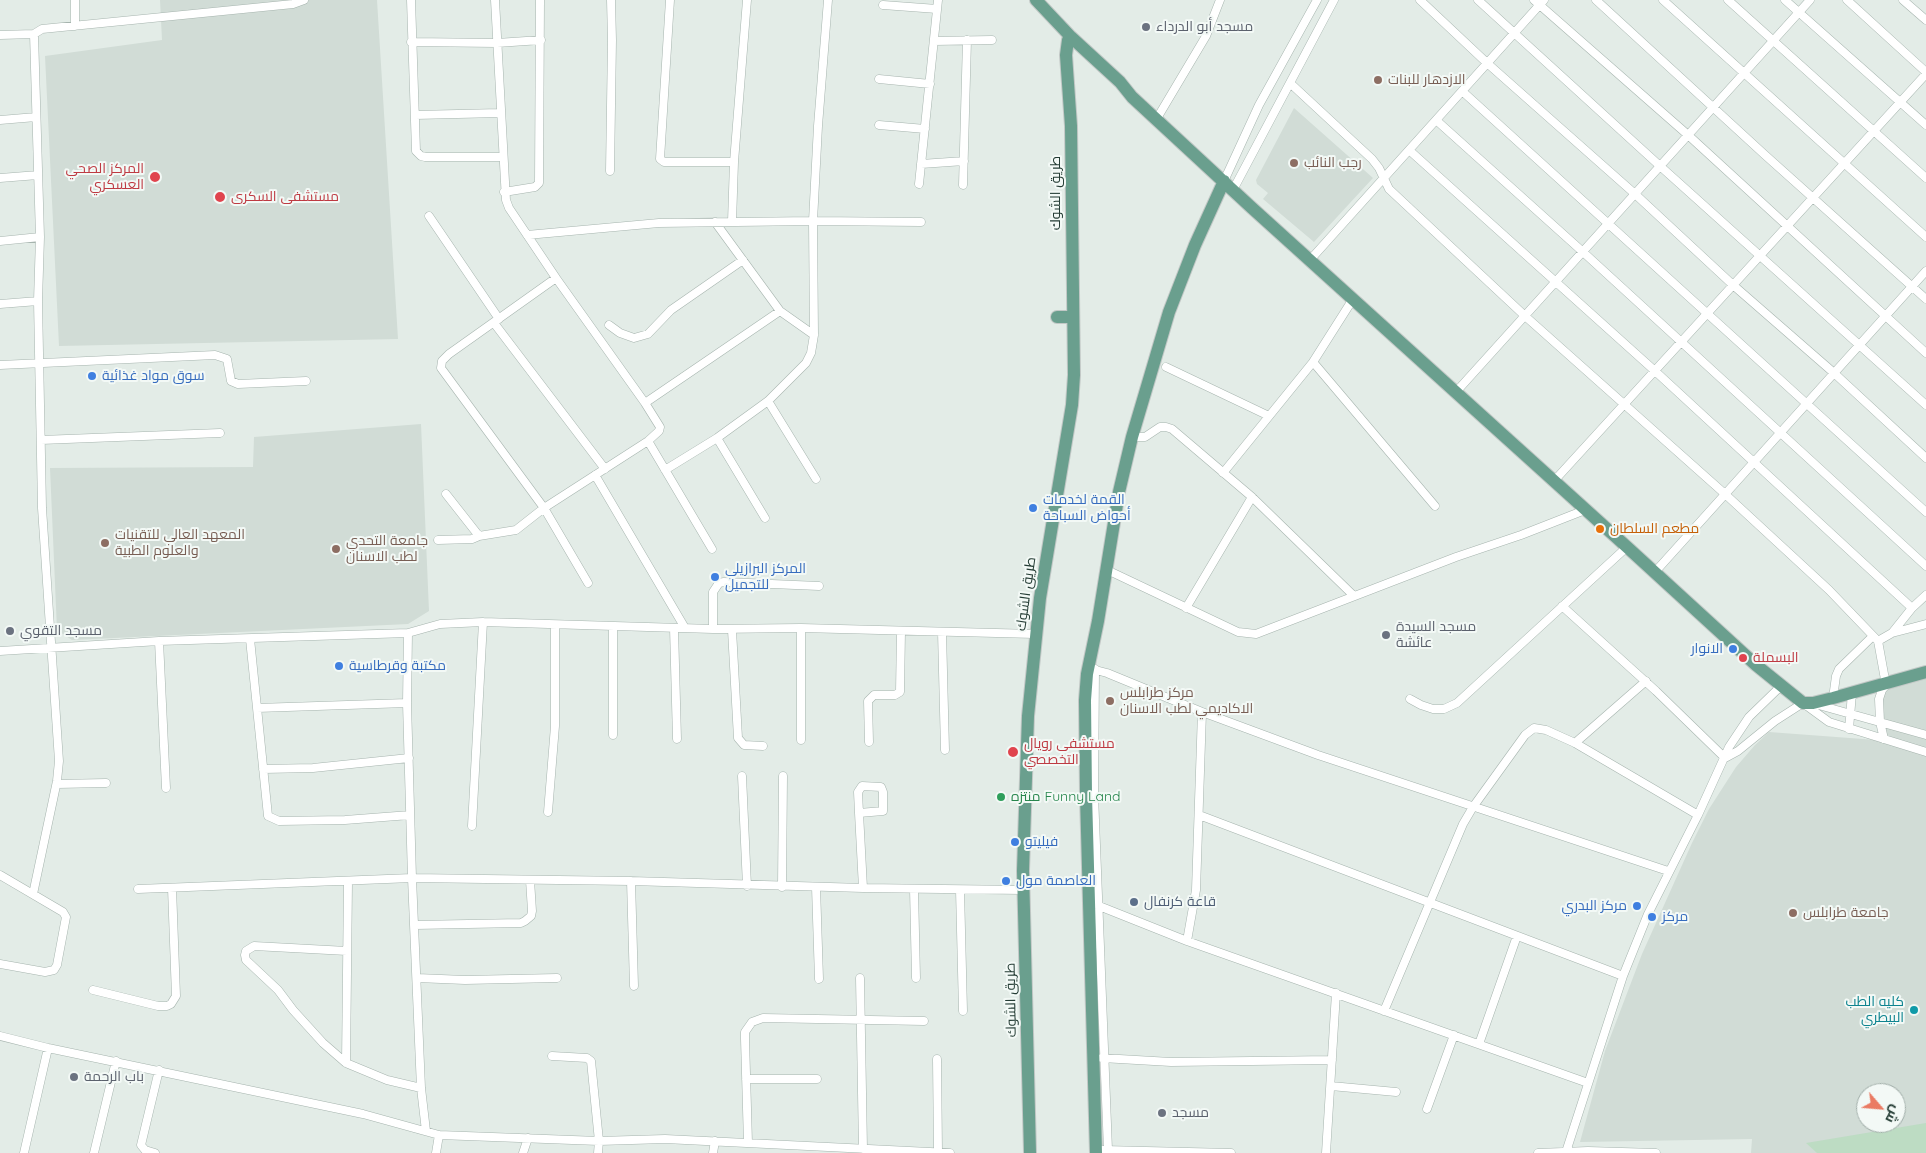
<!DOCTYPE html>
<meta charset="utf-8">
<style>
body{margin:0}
#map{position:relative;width:1926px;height:1153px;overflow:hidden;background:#e3ece7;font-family:Quicksand,Cairo,sans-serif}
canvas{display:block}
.north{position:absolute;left:1856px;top:1083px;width:50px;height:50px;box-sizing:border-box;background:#f3f9f6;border:1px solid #a0ada8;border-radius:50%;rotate:117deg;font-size:14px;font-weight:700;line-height:20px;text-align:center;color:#243c34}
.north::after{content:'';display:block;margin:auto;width:18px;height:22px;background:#ea7b63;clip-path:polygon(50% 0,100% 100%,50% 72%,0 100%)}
</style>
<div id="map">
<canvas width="1926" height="1153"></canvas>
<div class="north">ش</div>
</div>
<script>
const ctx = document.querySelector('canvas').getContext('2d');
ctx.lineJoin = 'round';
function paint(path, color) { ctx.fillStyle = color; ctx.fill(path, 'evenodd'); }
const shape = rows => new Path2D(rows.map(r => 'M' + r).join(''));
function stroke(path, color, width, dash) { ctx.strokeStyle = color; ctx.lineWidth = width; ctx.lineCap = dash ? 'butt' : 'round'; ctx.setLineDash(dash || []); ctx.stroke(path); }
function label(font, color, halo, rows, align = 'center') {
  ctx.font = font + ' Quicksand,Cairo,sans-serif'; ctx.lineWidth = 4; ctx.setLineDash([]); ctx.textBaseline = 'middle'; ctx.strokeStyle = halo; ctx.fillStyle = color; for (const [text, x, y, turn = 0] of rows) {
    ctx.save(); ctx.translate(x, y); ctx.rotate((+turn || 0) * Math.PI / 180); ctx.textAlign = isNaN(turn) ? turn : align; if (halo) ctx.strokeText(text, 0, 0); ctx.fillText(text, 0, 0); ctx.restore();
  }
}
paint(shape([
 [160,0,377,0,398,339,59,346,45,56,162,40],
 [1294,108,1373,178,1314,242,1263,199,1268,193,1257,184,1256,180],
 [421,424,429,611,408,624,72,640,57,630,50,468,253,467,254,437],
 [1926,672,1926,1153,1751,1153,1752,1139,1580,1142,1605,1051,1642,954,1692,843,1709,809,1736,767,1755,745,1769,732,1890,741,1884,739,1882,690],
 [1866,1093,1896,1093,1896,1123,1866,1123]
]), '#d1dcd6');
paint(shape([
 [1926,1123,1926,1153,1817,1153,1806,1143]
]), '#bddcc3');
const minor = shape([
 [411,0,416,151,421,156,425,157,503,157],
 [670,0,660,159,664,162,734,162],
 [1420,0,1487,63,1635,194,1733,285,1834,373,1926,458],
 [1478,0,1660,166,1926,405],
 [1534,0,1688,135,1926,353],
 [1596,0,1765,155,1926,299],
 [1663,0,1926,237],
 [1728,0,1926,178],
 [1785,0,1926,125],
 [1847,0,1926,72],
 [1903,0,1926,20],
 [883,5,937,9],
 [75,26,75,0],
 [0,35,34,34],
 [934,41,992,40],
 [411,42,497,43,541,40],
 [879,79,930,84],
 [1290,83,1372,159,1379,168,1389,189,1525,316,1725,494,1829,590,1878,641],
 [1462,91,1926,512],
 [415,115,500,113],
 [0,120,36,117],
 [1156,120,1206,36,1220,0],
 [1436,120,1583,252,1926,566],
 [879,125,925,129],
 [1409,150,1655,371,1912,608],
 [921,164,964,161],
 [610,171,612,40,611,0],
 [0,178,38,175],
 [1224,181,1259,105,1317,0],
 [919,184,938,0],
 [963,185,967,40],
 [1233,190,1334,0],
 [504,192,535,187,539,183,540,0],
 [429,216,499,319],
 [715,222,780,311,814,335],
 [732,222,734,162,747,0],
 [527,235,659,223,813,221,921,222],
 [0,241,40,237],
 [1310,260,1544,0],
 [556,278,449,354,442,361,441,368,544,508,588,583],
 [0,304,38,301],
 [494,323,605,469],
 [609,325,620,333,634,338,648,334,671,310,743,260],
 [1313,362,1435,506],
 [0,365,215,355,227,359,231,381,238,384,306,381],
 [1166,367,1269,416],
 [1456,392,1810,0],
 [768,401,816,479],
 [645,403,780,311],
 [1132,437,1145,437,1160,427,1166,427,1172,429,1252,497,1354,596],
 [717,438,765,518],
 [41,440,220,433],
 [648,441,712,549],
 [665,470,717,438,768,401,806,363,811,353,814,335,813,221,818,126,828,0],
 [1223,473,1313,362,1353,299],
 [595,475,685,628],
 [1554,481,1926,74],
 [446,494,479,536],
 [438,540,472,539,479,536,516,530,544,508,648,441,659,431,660,427,645,403,556,278,509,208,506,200,495,0],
 [1105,569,1238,632,1256,634,1456,557,1521,535,1585,510],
 [1655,572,1926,271],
 [1562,606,1656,691,1725,758],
 [1186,608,1252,497],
 [613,627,613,735],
 [674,628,677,739],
 [801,628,801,740],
 [713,629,713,592,719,583,724,582,819,586],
 [732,630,738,738,744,745,763,746],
 [942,632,945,750],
 [408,633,407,703,412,878,421,1088,426,1131],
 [1892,633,1926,624],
 [250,639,268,816,279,821,345,820,410,815],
 [159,641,166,788],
 [0,651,159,641,408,633,440,624,483,622,713,629,801,628,1035,634],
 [1088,668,1107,673,1202,712,1318,755,1668,871],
 [1095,669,1094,795,1108,1150],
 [1833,698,1836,676,1839,669,1873,636],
 [1410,699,1421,705,1433,709,1444,709,1457,703,1627,547],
 [1815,704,1926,735],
 [257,708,407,703],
 [1849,729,1852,693],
 [1884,739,1880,722,1879,699,1882,690,1886,685,1878,641,1892,633,1912,608,1926,595],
 [869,742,868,701,874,695,895,695,900,692,901,631],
 [1575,743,1646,681],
 [1725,758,1738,751,1775,721,1803,703,1829,722,1926,752],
 [263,769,313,768,409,758],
 [742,776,747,886],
 [57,784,106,783],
 [548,812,555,726,555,625],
 [859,813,883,811,883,792,881,787,862,786,858,792,859,813,863,888],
 [1199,815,1623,976],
 [472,826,483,622],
 [0,875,63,912,66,917,57,965,54,970,45,972,0,964],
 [631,881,634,986],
 [782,887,783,776],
 [816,887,819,979],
 [138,889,412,878,631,881,863,888,1023,890],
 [914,889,916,978],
 [960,890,963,1011],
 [33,894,57,781,59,761,42,508,38,301,40,237,34,34,42,29,293,4,304,0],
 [1089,902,1187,941,1588,1083],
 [415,925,521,923,525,921,531,916,532,911,530,880],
 [1187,941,1196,890,1202,712],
 [347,951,254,946,246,951,245,955,246,960,278,990,293,1010,323,1043,346,1063,387,1080,421,1088],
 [417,978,465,980,557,978],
 [860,978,863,1149],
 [93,990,158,1006,167,1006,171,1004,176,996,172,888],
 [1384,1011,1463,824,1473,807,1525,735,1534,728,1546,730,1575,743,1698,815],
 [0,1036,48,1048,363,1114,439,1135,599,1141,665,1139,950,1153],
 [1479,1044,1517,936],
 [552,1056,587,1058,591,1061,599,1141,598,1153],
 [1102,1058,1171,1062,1332,1060],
 [937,1059,938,1152],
 [346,1063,348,882],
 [746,1079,817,1079],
 [1331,1086,1396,1092],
 [1427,1109,1454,1035],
 [748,1143,745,1039,745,1032,752,1022,763,1018,924,1021],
 [1103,1150,1231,1153],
 [1566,1152,1623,976,1648,914,1698,815,1729,747,1749,717,1781,686],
 [24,1153,48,1048],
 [94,1153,116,1061],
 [155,1153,145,1150,141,1145,159,1070],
 [436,1153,439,1135],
 [523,1153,528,1138],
 [713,1153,715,1141],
 [1326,1153,1336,993],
 [1538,1153,1588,1151,1656,1153]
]);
const primary = shape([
 [1036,0,1071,37,1120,82,1132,97,1252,208,1627,547,1756,665,1803,703,1813,703,1833,698,1926,672],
 [1057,317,1072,317],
 [1030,1153,1023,871,1028,716,1040,598,1072,405,1074,375,1071,126,1066,55,1068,40],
 [1096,1153,1086,795,1085,700,1087,674,1098,621,1119,492,1132,437,1169,312,1195,245,1224,181]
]);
stroke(minor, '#a6b4ae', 9);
stroke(primary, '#c2c8c6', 14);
stroke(minor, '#fff', 8);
stroke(primary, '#6a9f8e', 12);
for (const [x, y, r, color] of [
 [1146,27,5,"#6b7280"],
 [1378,80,5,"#8d6e63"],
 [1294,163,5,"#8d6e63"],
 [155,177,6,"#e0444e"],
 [220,197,6,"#e0444e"],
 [92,376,5,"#3f7fe0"],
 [1033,508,5,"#3f7fe0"],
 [1600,529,5,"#e8710a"],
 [105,543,5,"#8d6e63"],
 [336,549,5,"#8d6e63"],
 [715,577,5,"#3f7fe0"],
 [10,631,5,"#6b7280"],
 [1386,635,5,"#6b7280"],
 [1733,649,5,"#3f7fe0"],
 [1743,658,5,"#e0444e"],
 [339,666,5,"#3f7fe0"],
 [1110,701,5,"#8d6e63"],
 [1013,752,6,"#e0444e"],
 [1001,797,5,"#2e9e5b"],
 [1015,842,5,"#3f7fe0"],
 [1006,881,5,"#3f7fe0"],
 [1134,902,5,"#5c6f8a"],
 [1637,906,5,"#3f7fe0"],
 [1793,913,5,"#8d6e63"],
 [1652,917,5,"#3f7fe0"],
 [1914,1010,5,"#0f9aa8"],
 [74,1077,5,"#6b7280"],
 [1162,1113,5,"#6b7280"]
]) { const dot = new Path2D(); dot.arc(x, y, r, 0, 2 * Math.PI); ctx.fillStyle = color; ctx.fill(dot); stroke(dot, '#f3f9f6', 2); }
label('14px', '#5b616d', '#f3f9f6', [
 ["مسجد أبو الدرداء",1156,27],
 ["مسجد السيدة",1396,627],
 ["عائشة",1396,643],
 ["مسجد التقوي",20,631],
 ["باب الرحمة",84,1077],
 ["مسجد",1172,1113]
], 'left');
label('14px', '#785e54', '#f3f9f6', [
 ["الازدهار للبنات",1388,80],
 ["رجب النائب",1304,163],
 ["المعهد العالي للتقنيات",115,535],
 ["والعلوم الطبية",115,551],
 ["جامعة التحدي",346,541],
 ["لطب الاسنان",346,557],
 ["مركز طرابلس",1120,693],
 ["الاكاديمي لطب الاسنان",1120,709],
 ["جامعة طرابلس",1803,913]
], 'left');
label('14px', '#be3a42', '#f3f9f6', [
 ["المركز الصحي",144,169,"right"],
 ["العسكري",144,185,"right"],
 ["مستشفى السكرى",231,197],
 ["البسملة",1753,658],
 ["مستشفى رويال",1024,744],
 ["التخصصي",1024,760]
], 'left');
label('14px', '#243c34', '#f3f9f6', [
 ["طريق الشوك",1056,193,-90],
 ["طريق الشوك",1026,594,-82],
 ["طريق الشوك",1011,1000,-91]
]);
label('14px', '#366cbe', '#f3f9f6', [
 ["سوق مواد غذائية",102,376],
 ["القمة لخدمات",1043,500],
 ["أحواض السباحة",1043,516],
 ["المركز البرازيلي",725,569],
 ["للتجميل",725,585],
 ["الانوار",1723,649,"right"],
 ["مكتبة وقرطاسية",349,666],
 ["فيليتو",1025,842],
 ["العاصمة مول",1016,881],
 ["مركز البدري",1627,906,"right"],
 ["مركز",1662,917]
], 'left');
label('14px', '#c56008', '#f3f9f6', [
 ["مطعم السلطان",1610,529]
], 'left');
label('14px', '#27864d', '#f3f9f6', [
 ["منتزه Funny Land",1011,797]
], 'left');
label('14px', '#4e5e75', '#f3f9f6', [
 ["قاعة كرنفال",1144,902]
], 'left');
label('14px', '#0d838f', '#f3f9f6', [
 ["كليه الطب",1904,1002],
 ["البيطري",1904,1018]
], 'right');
</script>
